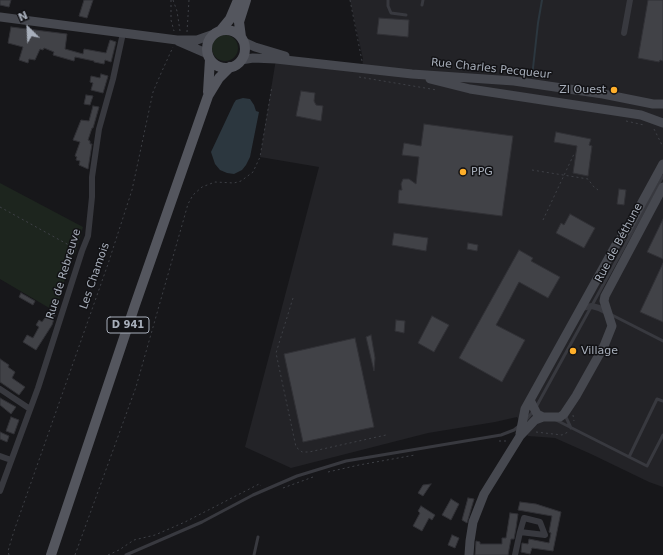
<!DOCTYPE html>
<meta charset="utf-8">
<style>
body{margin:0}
#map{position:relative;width:663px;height:555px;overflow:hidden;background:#17171a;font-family:"DejaVu Sans",sans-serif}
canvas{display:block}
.north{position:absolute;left:8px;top:8px;width:40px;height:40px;-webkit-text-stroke:3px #121215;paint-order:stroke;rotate:336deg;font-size:11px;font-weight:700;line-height:16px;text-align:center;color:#a8afbb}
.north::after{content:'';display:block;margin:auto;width:14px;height:18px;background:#a8afbb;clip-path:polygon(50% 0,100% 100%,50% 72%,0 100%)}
</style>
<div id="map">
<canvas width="663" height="555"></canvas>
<div class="north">N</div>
</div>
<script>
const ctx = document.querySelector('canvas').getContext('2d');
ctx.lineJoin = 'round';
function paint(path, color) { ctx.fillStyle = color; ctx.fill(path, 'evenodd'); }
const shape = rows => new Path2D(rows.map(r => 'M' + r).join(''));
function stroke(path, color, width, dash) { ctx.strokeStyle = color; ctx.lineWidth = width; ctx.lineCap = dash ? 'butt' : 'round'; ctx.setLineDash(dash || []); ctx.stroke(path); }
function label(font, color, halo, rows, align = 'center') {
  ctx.font = font + ' "DejaVu Sans",sans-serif'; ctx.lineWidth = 3; ctx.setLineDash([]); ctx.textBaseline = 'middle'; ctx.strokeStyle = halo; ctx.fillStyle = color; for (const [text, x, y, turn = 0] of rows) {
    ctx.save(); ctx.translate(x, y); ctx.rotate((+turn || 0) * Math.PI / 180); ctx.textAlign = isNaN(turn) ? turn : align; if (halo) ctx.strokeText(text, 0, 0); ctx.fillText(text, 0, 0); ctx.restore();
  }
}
paint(shape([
 [350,0,663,0,663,487,649,482,591,454,555,438,528,436,517,417,495,422,428,433,291,468,245,447,319,167,260,157,276,59,362,68,363,59]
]), '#232327');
paint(shape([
 '212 48a13 13 0 1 1 26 0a13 13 0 1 1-26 0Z',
 [0,183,83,227,75,255,73,254,69,265,56,312,0,279]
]), '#1d251e');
paint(shape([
 [243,98,250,99,254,105,256,111,259,112,250,157,246,165,242,170,234,174,227,173,220,170,215,164,211,152,234,103,236,100]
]), '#2c373f');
stroke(shape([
 [532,77,538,23,542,0]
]), '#2c373f', 2);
const building = shape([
 [0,0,11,0,9,7,0,5,0,0],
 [84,0,93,0,87,18,79,16,84,0],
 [648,0,663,0,663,61,660,60,659,62,638,58,648,0],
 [379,18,409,20,408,37,377,34,379,18],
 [11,27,67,34,65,49,83,54,84,49,106,53,110,40,116,42,111,62,105,60,104,64,94,62,94,61,75,57,74,61,53,55,54,52,44,48,43,50,40,49,35,60,29,59,28,63,19,60,23,47,8,43,11,27],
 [101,74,108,76,103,93,91,90,93,83,90,82,91,76,100,78,101,74],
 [301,91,315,93,314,101,316,105,323,106,321,121,296,116,301,91],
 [86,95,93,96,90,105,84,104,86,95],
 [93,106,99,107,93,128,92,128,88,140,90,141,90,144,92,144,88,169,79,165,80,161,76,160,77,157,75,156,80,142,73,140,81,120,89,121,93,106],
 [424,124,513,136,502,216,398,203,399,190,402,190,401,184,403,179,409,179,416,184,419,157,402,155,404,143,421,146,424,124],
 [556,132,591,139,589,145,592,146,588,176,573,173,577,146,554,142,556,132],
 [619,189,626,190,624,205,617,204,619,189],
 [570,214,595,228,584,248,556,233,561,223,564,225,570,214],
 [663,219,663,259,647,252,663,219],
 [394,233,428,238,426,251,392,245,394,233],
 [468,243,478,245,477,251,467,249,468,243],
 [519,250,533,258,531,261,560,277,548,298,519,282,501,316,496,325,525,340,502,382,459,358,519,250],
 [663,263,663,322,640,312,663,263],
 [21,293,35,301,33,305,19,297,21,293],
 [56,305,58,306,52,325,36,350,23,342,27,335,33,338,39,327,36,325,39,320,42,322,47,315,49,316,56,305],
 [432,316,449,325,434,352,418,343,432,316],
 [396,320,405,321,404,333,395,331,396,320],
 [371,335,375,358,374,371,366,337,371,335],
 [355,338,374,427,303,442,284,354,355,338],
 [0,359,9,365,8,367,15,372,12,378,25,387,19,395,0,382,0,359],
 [0,398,16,407,11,414,0,405,0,398],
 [11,417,19,420,14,434,6,431,11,417],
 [0,432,9,436,7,442,0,439,0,432],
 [431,484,423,496,418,493,423,485,431,484],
 [468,498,474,499,467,523,462,520,468,498],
 [451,499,459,504,451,520,442,515,451,499],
 [520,502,536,504,561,512,553,551,532,548,530,554,521,552,522,543,528,544,529,539,549,543,551,533,549,532,552,516,518,510,520,502],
 [421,506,435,515,432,520,429,518,422,531,413,526,420,513,418,511,421,506],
 [510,513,518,514,516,528,514,539,511,539,508,555,475,555,476,541,480,542,480,544,502,544,502,538,506,538,510,513],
 [452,535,459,538,455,548,448,545,452,535]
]);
paint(building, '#414247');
stroke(building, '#313136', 1);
stroke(shape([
 [171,0,171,20,174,31],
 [173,0,177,11,180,31],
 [350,0,362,61],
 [187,32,189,0],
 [359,77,437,90],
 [626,121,644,125],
 [654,129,663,147],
 [532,170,588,179,593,186,598,190],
 [0,207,76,249],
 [543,220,574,154],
 [293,298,276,353,296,447,302,452,309,452,386,435],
 [573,415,574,421],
 [536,432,562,435,568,432],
 [499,441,508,441],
 [328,472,359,465,415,455],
 [283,488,313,477],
 [9,555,8,551,14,531,108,264,132,190,153,92,162,71,173,47],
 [75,555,136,387,188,204,193,195,202,187,215,182,234,183,241,181,253,172,260,157,272,86],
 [108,555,119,550,134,540,155,535,185,522,259,484,261,486]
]), '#3e4046', 1, [2, 3]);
stroke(shape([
 [388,0,388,6,391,13,406,15],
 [422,5,423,0],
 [610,314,663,341],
 [565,415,571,428],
 [526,420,535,409,663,176],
 [556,420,647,466,663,435],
 [629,457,657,399,663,401],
 [126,555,202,522,253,495,297,476,346,461,501,435,514,430,519,426],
 [254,555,258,537]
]), '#38393f', 3);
stroke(shape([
 [624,33,630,0],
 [581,308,592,306,599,308,607,312],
 [0,389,30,409],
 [0,456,11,460],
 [0,491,38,388,82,251,88,236,92,197,92,177,99,129,113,79,123,33],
 [515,555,520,532,524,518,540,522,545,535,520,532]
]), '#38393f', 6);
stroke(shape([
 [0,17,177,40,197,40,214,34],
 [178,41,208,54],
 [244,42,255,47,285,56],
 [241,60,253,58,276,59,412,74,514,81,603,94,653,104,663,104],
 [430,79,470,89,641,115,663,123],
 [530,400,537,414,543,417],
 [520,434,525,409,530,400,617,243,627,230,663,164],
 [469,555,470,541,473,522,484,494,520,436,535,420,543,417,560,417,564,414,576,396,604,346,612,326,604,301,605,296,663,187]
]), '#46484f', 9);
stroke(shape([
 [221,30,230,19,238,0],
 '207 49a19 19 0 1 1 38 0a19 19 0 1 1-38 0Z',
 [241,37,239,22,246,0],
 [208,92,210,59],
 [51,555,135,305,208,96,219,78,230,67]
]), '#54565e', 10);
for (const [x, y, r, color] of [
 [614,90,4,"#ffaf2a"],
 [463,172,4,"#ffaf2a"],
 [573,351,4,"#ffaf2a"]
]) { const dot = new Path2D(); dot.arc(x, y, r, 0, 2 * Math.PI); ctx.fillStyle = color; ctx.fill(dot); stroke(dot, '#121215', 1.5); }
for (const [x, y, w] of [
 [128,325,42]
]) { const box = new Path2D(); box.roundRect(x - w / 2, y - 8, w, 16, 3); ctx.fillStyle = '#121215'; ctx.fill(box); stroke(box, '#a8afbb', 1); }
label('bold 10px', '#a8afbb', null, [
 ["D 941",128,325]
]);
label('11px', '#a8afbb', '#121215', [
 ["Rue Charles Pecqueur",491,69,6],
 ["Rue de Béthune",619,243,-62],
 ["Rue de Rebreuve",64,274,-73],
 ["Les Chamois",95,276,-71]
]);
label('11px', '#a8afbb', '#121215', [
 ["ZI Ouest",606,90,"right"],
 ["PPG",471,172],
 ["Village",581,351]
], 'left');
</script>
